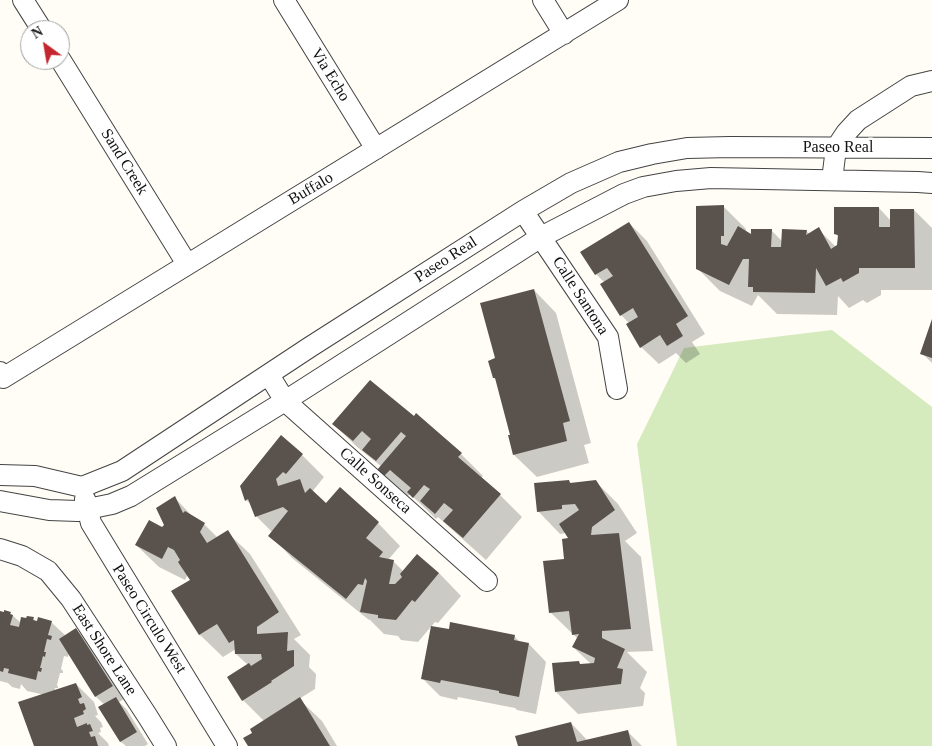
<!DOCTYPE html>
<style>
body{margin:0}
#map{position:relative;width:932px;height:746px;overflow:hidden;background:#fffdf5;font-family:Georgia,serif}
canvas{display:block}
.north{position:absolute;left:20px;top:20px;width:50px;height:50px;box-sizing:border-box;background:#fff;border:1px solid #a0a0a0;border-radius:50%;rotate:328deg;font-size:14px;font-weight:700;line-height:20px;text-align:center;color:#111}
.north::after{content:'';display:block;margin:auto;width:18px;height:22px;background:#c4262e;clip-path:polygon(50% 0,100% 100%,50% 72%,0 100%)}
</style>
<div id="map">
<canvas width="932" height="746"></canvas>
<div class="north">N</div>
</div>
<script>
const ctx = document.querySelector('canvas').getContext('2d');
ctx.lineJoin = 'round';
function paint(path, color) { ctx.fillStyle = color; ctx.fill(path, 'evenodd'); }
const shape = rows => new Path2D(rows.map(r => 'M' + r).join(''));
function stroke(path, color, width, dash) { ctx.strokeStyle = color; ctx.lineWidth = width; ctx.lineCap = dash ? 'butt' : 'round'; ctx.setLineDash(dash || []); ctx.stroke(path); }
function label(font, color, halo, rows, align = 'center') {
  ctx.font = font + ' Georgia,serif'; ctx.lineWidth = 5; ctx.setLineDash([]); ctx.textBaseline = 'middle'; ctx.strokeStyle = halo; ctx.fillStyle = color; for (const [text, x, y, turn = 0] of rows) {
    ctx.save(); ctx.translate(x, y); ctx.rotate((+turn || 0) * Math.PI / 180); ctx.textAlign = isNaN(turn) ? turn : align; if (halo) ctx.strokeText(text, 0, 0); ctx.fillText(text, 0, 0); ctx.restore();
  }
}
paint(shape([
 [832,330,932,407,932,746,677,746,637,444,684,348]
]), '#d5ebbd');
paint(shape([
 [724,207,746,229,746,233,752,236,771,230,783,242,806,231,810,234,818,229,836,247,838,246,839,237,835,234,879,208,891,221,914,210,932,228,932,290,881,290,881,295,867,303,863,300,849,308,838,296,837,315,777,314,758,295,752,306,720,291,698,269],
 [629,223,647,241,705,334,692,342,700,354,686,363,676,353,659,364,641,347,629,323,621,315,605,283,596,274,582,252],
 [534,290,556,313,591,443,584,445,589,463,537,477,514,455,509,436,512,436,497,380,494,378,496,359],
 [932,322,932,363,922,353],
 [370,382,461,454,483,476,481,478,500,495,522,517,486,560,438,517,436,519,431,514,410,494,407,497,401,492,379,470,382,467,356,446,334,424],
 [302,455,324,477,312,492,326,505,378,523,400,546,388,560,393,561,404,572,439,573,461,596,438,623,435,622,418,642,401,640,398,636,384,634,369,619,369,620,292,558,270,535,272,532,256,516,252,505,246,500],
 [569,481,572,484,596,482,618,504,637,533,625,541,641,557,653,651,627,652,647,672,640,688,645,693,643,706,578,714,556,692,591,664,573,647,578,639,550,612,566,560,570,539,566,533,560,534,538,511],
 [175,498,195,519,204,524,218,538,227,532,250,554,301,635,294,639,310,655,309,667,316,674,315,689,299,699,322,721,337,746,249,746,254,733,264,721,243,700,228,677,248,665,236,654,236,649,223,657,200,635,173,592,191,580,188,574,185,580,159,567,136,545,165,526],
 [0,612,10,613,21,623,33,618,36,622,51,622,66,636,76,629,88,641,124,699,119,702,127,710,148,744,145,746,126,746,121,742,100,708,105,705,96,697,69,653,68,657,64,656,61,669,63,671,63,673,60,673,57,685,58,687,58,688,55,688,55,691,76,684,94,702,98,715,95,716,101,722,103,727,100,728,101,732,98,733,108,743,109,746,35,746,45,695,27,691,21,684,20,689,12,687,8,683,0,681],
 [450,630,514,636,521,643,529,644,546,662,536,714,517,710,515,708,458,697,457,700,440,696,423,679],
 [571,723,588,741,627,731,642,746,519,746]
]), '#0003');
paint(shape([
 [724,205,724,236,721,236,721,244,727,246,738,226,751,234,751,229,772,229,771,247,781,247,782,229,807,230,806,235,819,227,831,249,837,245,838,235,834,234,834,207,879,207,879,227,890,227,890,209,914,209,915,268,859,268,859,273,843,282,841,278,826,286,816,268,815,293,753,292,753,287,748,287,749,259,743,259,729,285,696,269,696,206],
 [629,222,688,316,676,324,683,336,667,346,660,335,640,348,626,324,638,317,633,308,620,316,600,284,613,276,607,268,595,275,580,252],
 [534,289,570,421,563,423,567,441,513,455,508,435,510,435,495,378,493,378,488,361,495,358,480,303],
 [932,319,932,358,920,354],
 [370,380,414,416,416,413,462,453,458,457,501,494,463,538,443,521,453,510,444,503,435,514,420,501,430,489,424,485,413,498,407,492,411,488,390,470,384,476,377,470,406,436,401,432,376,461,362,450,371,439,362,431,353,441,332,424],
 [281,435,303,454,286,474,283,472,276,479,278,486,300,479,305,493,310,488,326,503,340,487,379,522,366,538,383,552,379,557,394,560,389,584,395,584,402,577,400,574,417,554,439,573,415,602,412,600,396,620,378,618,378,615,360,612,367,581,365,578,363,585,358,584,346,599,268,536,288,511,283,507,255,517,248,499,245,501,240,486],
 [569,480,570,483,596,480,615,510,592,527,591,535,619,533,631,629,602,631,602,638,625,649,617,668,623,669,621,684,555,692,552,663,579,661,580,664,594,663,595,658,572,647,579,634,572,635,569,611,549,613,543,561,564,559,562,539,568,538,559,524,579,510,575,504,562,505,562,509,537,512,534,483],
 [175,496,183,513,185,511,205,523,200,532,207,543,228,530,279,612,257,627,257,634,288,632,287,651,294,650,294,666,271,681,272,682,242,701,227,677,249,663,251,666,262,659,261,654,235,654,234,640,229,643,217,624,199,635,171,591,190,580,178,562,180,560,174,550,168,547,162,559,135,545,149,520,162,527,164,525,156,508],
 [4,610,11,612,10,614,13,615,10,625,19,627,21,617,26,618,27,616,34,617,33,620,37,621,38,617,52,621,48,635,52,636,51,640,47,639,44,652,46,652,45,657,43,656,40,668,42,668,41,672,38,671,36,680,8,673,9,669,4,668,3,672,0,671,0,611,4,612],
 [450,622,515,635,514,640,529,643,519,697,499,693,499,691,441,680,440,683,421,679,431,626,449,629],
 [76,628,113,686,95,697,59,639],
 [76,683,82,697,78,699,80,704,84,703,86,709,83,711,84,714,74,718,77,727,87,723,87,725,90,724,93,731,89,732,91,737,95,736,98,746,34,746,18,702],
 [116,697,137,732,120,742,98,707],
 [300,697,330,746,248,746,243,738,252,733,250,729],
 [571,722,577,742,628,730,632,746,518,746,515,736]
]), '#5a524d');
const street = shape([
 [23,0,42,30],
 [284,0,376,149],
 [543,0,564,34],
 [60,59,187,264],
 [832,180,836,148,846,133,858,120,911,86,932,81],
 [523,211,608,337,617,389],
 [0,372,3,378,618,0],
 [269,375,285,401,487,581],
 [0,475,35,476,82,487,122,471,310,347,523,211,571,183,619,162,652,154,687,148,730,147,932,148],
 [85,499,91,523,227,746],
 [0,501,49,510,78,511,112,504,131,496,285,401,541,237,624,194,643,187,676,181,711,178,918,182,932,183],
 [0,549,22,556,48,571,71,599,148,717,166,746]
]);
stroke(street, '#444', 22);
stroke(street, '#fff', 20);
label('16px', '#111', '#fff', [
 ["Via Echo",330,75,58],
 ["Paseo Real",838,148],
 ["Sand Creek",124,162,58],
 ["Buffalo",311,189,-31],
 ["Paseo Real",446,260,-33],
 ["Calle Santona",580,296,57],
 ["Calle Sonseca",375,481,42],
 ["Paseo Circulo West",149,619,58],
 ["East Shore Lane",104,650,57]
]);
</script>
